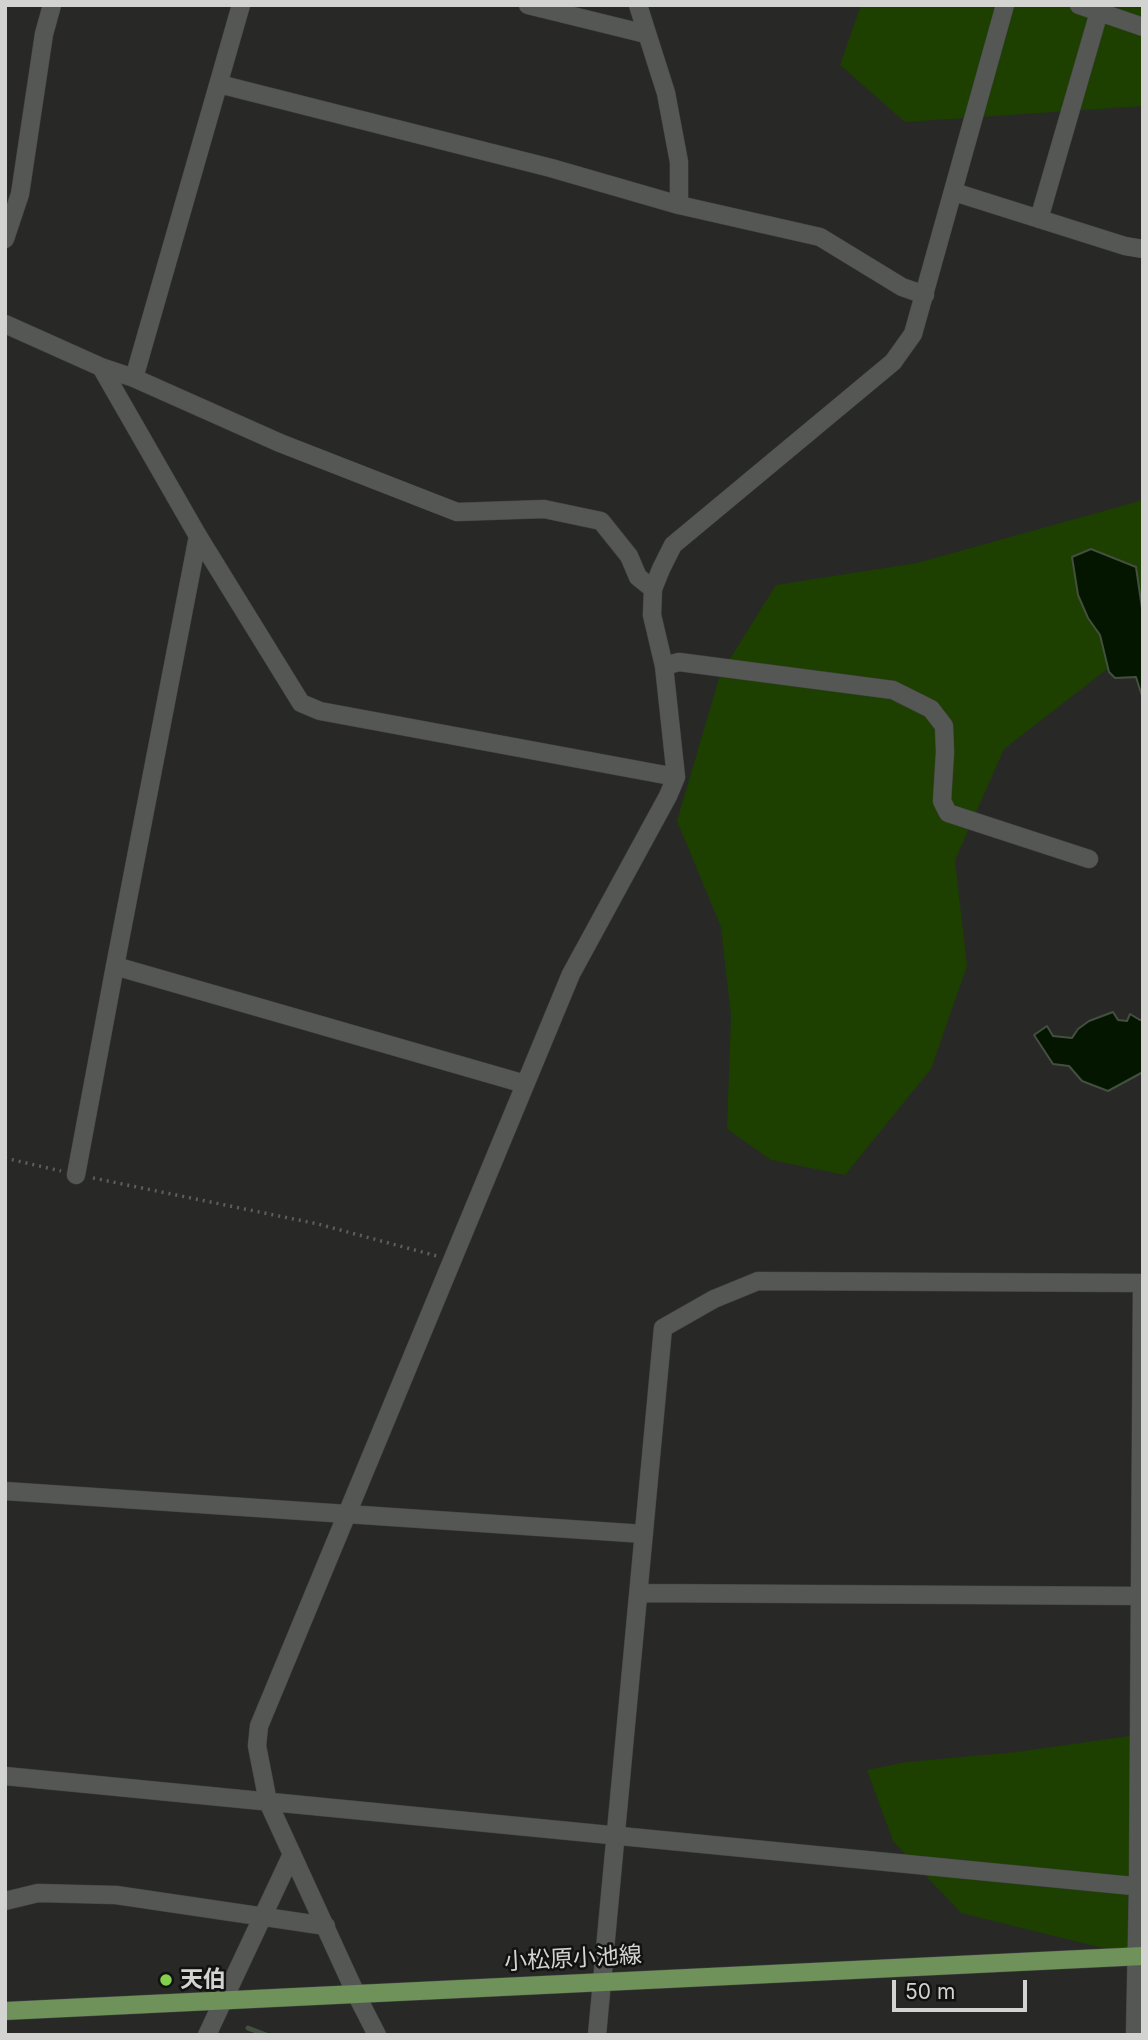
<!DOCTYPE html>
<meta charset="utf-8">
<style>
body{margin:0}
#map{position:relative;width:1148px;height:2040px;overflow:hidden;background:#282927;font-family:Inter,sans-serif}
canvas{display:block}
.frame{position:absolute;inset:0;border:7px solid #d3d4d2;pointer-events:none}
.scale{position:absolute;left:892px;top:1980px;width:135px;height:32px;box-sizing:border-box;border:4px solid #d3d4d2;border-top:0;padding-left:9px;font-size:21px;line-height:24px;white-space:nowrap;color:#d3d4d2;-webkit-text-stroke:5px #111211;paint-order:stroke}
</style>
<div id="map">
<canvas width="1148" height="2040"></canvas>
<div class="frame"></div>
<div class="scale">50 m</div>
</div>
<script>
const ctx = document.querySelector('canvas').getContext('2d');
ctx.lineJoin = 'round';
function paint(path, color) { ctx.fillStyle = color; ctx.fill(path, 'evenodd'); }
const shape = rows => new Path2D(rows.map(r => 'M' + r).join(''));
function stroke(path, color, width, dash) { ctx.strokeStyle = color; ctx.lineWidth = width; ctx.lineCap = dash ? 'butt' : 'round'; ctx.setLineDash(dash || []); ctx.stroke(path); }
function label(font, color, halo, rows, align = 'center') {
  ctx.font = font + ' Inter,"Noto Sans JP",sans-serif'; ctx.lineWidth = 5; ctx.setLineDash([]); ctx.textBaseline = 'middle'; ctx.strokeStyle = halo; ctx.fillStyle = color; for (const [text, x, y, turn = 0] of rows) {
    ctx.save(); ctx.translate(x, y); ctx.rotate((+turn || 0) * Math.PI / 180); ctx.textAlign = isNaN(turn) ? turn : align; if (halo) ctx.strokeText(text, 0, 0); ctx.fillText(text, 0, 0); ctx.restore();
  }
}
paint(shape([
 [861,5,1143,5,1143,106,905,122,840,65],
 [1143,500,1143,653,1124,656,1004,749,955,860,967,966,931,1069,845,1175,771,1160,727,1129,731,1016,721,927,677,821,720,675,776,585,917,563],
 [1143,1734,1135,1956,961,1913,893,1841,867,1770,907,1762,1017,1752]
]), '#1d3f00');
const water = shape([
 [1091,549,1136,567,1143,615,1143,699,1136,677,1115,678,1109,672,1100,635,1088,618,1078,595,1072,557,1091,549],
 [1113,1012,1118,1020,1127,1021,1130,1014,1140,1020,1143,1019,1143,1072,1108,1091,1082,1081,1069,1066,1053,1064,1034,1035,1047,1026,1053,1036,1072,1038,1078,1029,1089,1021,1113,1012]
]);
paint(water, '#051600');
stroke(water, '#434f3f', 2);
stroke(shape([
 [248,2028,266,2035]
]), '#434f3f', 5);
const minor = shape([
 [528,5,646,34],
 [638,5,666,93,679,162,679,205],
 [1079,5,1143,27],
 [219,84,551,168,679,205,820,237,902,287,925,295],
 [954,192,1125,246,1143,249],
 [1039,219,1099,12],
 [5,239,20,194,44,34,52,5],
 [5,324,101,367,198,536,115,966,525,1084],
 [101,367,134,378,280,443,457,512,544,509,601,521,629,556,638,577,653,589],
 [134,378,241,5],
 [198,536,301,703,320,711,676,777],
 [664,666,679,662,893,690,931,709,944,726,945,752,942,801,948,813,1089,859],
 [76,1175,115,966],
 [5,1491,644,1534],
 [639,1593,1143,1596],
 [5,1776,1143,1887],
 [5,1901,38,1893,116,1895,326,1926],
 [207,2035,292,1854],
 [377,2035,356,1994,268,1802,257,1746,259,1726,571,974,668,796,676,777,664,666,652,615,653,589,661,569,673,545,893,362,913,334,1005,5],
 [597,2035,663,1328,714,1299,758,1281,1143,1283],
 [1135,2035,1138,1887,1142,1283]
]);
const major = shape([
 [5,2011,1143,1956]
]);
stroke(minor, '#434442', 19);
stroke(major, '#434442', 19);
stroke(shape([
 [5,1158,61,1171],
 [93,1178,318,1224,437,1256]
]), '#5e5f5d', 3.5, [2, 5]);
stroke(minor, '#555755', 18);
stroke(major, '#6f915a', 18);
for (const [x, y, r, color] of [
 [166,1980,7,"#83d04e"]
]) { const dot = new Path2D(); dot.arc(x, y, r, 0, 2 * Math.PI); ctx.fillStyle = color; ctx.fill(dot); stroke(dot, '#111211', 2.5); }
label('23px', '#d3d4d2', '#111211', [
 ["小松原小池線",573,1959,-3]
]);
label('bold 23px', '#d3d4d2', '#111211', [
 ["天伯",180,1980]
], 'left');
</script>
